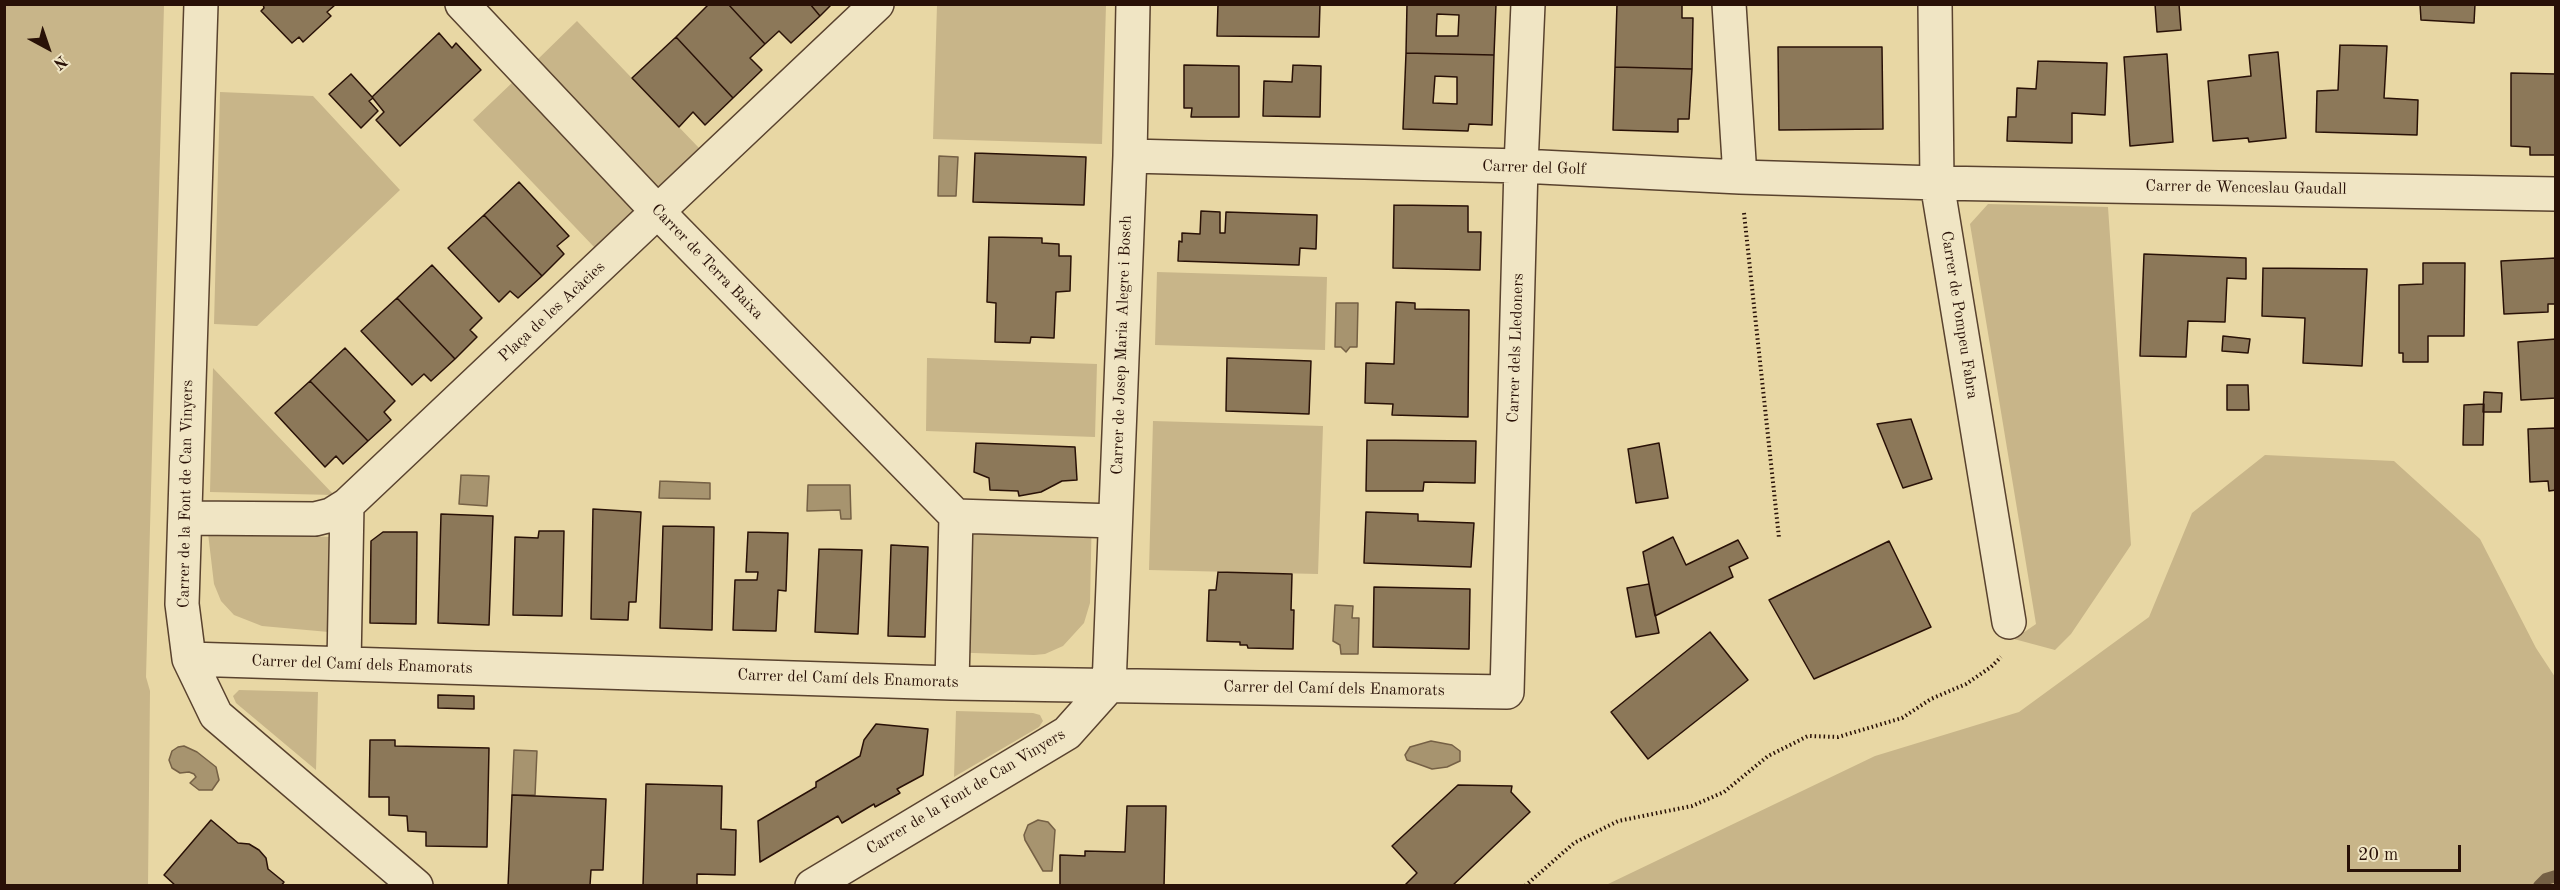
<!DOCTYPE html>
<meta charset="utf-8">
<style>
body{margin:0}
#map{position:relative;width:2560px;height:890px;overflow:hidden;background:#e8d7a4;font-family:"Old Standard TT",serif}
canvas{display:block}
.frame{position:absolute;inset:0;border:6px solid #291107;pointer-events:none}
.north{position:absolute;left:18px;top:18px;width:60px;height:60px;-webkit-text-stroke:4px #f0e5c4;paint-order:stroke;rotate:140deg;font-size:16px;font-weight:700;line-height:24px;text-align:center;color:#291107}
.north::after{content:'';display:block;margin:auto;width:21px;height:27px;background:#291107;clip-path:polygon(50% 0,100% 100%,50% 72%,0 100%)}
.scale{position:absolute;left:2347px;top:845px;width:114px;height:27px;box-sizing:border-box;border:3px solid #291107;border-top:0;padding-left:8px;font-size:18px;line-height:21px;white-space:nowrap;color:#291107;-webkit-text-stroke:4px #f0e5c4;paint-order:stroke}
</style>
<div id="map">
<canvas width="2560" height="890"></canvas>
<div class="frame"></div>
<div class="north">N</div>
<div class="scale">20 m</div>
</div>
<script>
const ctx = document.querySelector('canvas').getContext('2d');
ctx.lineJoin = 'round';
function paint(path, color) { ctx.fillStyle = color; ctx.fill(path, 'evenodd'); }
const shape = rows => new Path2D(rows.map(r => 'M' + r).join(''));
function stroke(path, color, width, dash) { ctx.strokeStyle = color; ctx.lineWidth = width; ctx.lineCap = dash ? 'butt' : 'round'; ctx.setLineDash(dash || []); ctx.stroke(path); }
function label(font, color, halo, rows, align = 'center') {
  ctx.font = font + ' "Old Standard TT",serif'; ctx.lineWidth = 4.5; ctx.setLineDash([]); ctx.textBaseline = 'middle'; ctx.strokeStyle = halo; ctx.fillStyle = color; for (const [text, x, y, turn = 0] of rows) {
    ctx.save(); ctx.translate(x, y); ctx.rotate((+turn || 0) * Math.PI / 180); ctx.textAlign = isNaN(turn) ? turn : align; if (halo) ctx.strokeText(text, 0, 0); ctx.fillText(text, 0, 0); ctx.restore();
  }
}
paint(shape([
 [5,4,164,5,146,677,150,691,148,885,5,885],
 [937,5,1106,5,1102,144,933,139],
 [577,21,699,148,657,188,536,61],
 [515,80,635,209,595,248,473,120],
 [220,92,313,96,400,190,257,326,214,324],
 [1988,204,2108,207,2131,545,2071,634,2055,650,2014,639,2036,624,1970,224],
 [1157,272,1327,277,1325,350,1155,345],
 [927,358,1097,364,1095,437,926,431],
 [213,368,334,495,210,492],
 [1153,421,1323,426,1318,574,1149,570],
 [2265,455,2394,461,2480,539,2536,648,2555,677,2555,885,1606,885,1875,756,2019,712,2149,617,2192,513],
 [962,506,1092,509,1090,603,1084,623,1063,646,1045,654,1034,655,943,652,946,521],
 [208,533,334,537,351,634,262,626,234,615,221,601,214,584],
 [239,690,318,692,316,770,236,703,233,696],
 [956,711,1033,713,1040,715,1043,721,1039,727,954,777]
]), '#c8b589');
const water = shape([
 [939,156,958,157,956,196,938,196,939,156],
 [1336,303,1358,303,1357,347,1350,347,1346,352,1341,347,1335,347,1336,303],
 [461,475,489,476,487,506,459,504,461,475],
 [660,481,710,483,710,499,659,498,660,481],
 [808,485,850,485,851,519,841,519,840,510,807,511,808,485],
 [1335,605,1353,606,1352,618,1359,618,1358,654,1341,654,1340,645,1333,641,1335,605],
 [1431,741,1452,745,1460,751,1460,761,1447,767,1432,769,1407,760,1405,755,1410,747,1431,741],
 [184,746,197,752,216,767,219,780,212,790,199,790,190,783,196,777,194,774,189,772,180,773,172,768,169,760,172,751,178,747,184,746],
 [514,750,537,751,535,795,512,795,514,750],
 [1038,820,1048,822,1055,830,1052,871,1043,871,1025,840,1024,835,1028,825,1038,820]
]);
paint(water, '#a7946f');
stroke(water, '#756045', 1.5);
stroke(shape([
 [2539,886,2546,879,2556,876]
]), '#756045', 12);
const building = shape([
 [263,4,335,4,335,5,327,12,331,16,303,42,299,37,292,43,261,11,264,8,263,4],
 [709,4,728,4,765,44,750,58,762,70,733,98,676,37,709,4],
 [728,4,810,4,820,16,791,43,779,31,765,44,728,4],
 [810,4,832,4,820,16,810,4],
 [1218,4,1320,4,1319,37,1217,36,1218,4],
 [1407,4,1496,4,1494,55,1406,53,1407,4],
 [1437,14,1459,15,1458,36,1436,36,1437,14],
 [1617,4,1682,5,1682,18,1693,18,1692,69,1615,67,1617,4],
 [2155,4,2179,4,2181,30,2157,32,2155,4],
 [2420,4,2475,4,2474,23,2421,20,2420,4],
 [439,33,452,48,456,43,481,70,400,146,376,120,384,112,372,97,439,33],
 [676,37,733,98,705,125,693,112,679,127,632,78,676,37],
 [2340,45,2387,46,2384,98,2418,100,2417,135,2316,132,2317,91,2338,90,2340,45],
 [1778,47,1882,47,1883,129,1779,130,1778,47],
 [2278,52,2286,138,2249,142,2248,138,2213,141,2208,81,2251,76,2249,55,2278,52],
 [1406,53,1494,55,1492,125,1469,124,1468,131,1403,129,1406,53],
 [1435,76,1457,77,1457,104,1433,103,1435,76],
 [2167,54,2173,142,2130,146,2124,57,2167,54],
 [2038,61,2107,63,2105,115,2072,113,2072,143,2007,141,2008,117,2016,117,2017,88,2036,89,2038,61],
 [1184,65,1239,66,1239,117,1191,117,1192,108,1184,108,1184,65],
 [1293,65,1321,66,1320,117,1263,116,1264,81,1292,82,1293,65],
 [1615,67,1692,69,1689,119,1678,119,1678,132,1613,130,1615,67],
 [2511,73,2556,74,2556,155,2530,155,2530,147,2511,146,2511,73],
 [351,74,373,98,369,101,378,111,361,128,329,94,351,74],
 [975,153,1086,157,1084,205,973,202,975,153],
 [519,182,569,236,557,246,564,254,542,276,484,215,519,182],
 [1394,205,1468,206,1468,232,1481,232,1480,270,1393,268,1394,205],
 [1201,211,1220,212,1220,233,1225,233,1226,212,1317,215,1316,249,1300,248,1299,265,1178,261,1179,241,1182,242,1182,233,1200,234,1201,211],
 [484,215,542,276,518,298,510,291,499,302,448,248,484,215],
 [989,237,1042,238,1042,243,1059,244,1059,256,1071,256,1070,291,1056,292,1054,338,1031,337,1030,343,995,342,996,303,987,302,989,237],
 [2144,254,2246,258,2246,279,2227,278,2225,322,2188,321,2186,357,2140,356,2144,254],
 [2556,258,2556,312,2555,304,2548,304,2548,312,2504,314,2501,261,2556,258],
 [2423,263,2465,263,2464,336,2428,336,2428,362,2403,362,2403,353,2399,353,2399,285,2423,284,2423,263],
 [432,265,482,318,470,330,477,337,455,359,397,298,432,265],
 [2263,268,2367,269,2362,366,2303,363,2305,318,2262,316,2263,268],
 [397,298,455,359,431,381,424,374,412,385,361,331,397,298],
 [1396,302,1415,303,1415,309,1469,310,1468,417,1392,415,1393,404,1365,403,1366,363,1394,364,1396,302],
 [2223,336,2250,339,2248,353,2222,351,2223,336],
 [2556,339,2556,398,2521,400,2518,342,2556,339],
 [345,348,395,401,384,412,391,420,368,441,310,381,345,348],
 [1227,358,1311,361,1309,414,1226,411,1227,358],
 [310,381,368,441,343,464,336,456,325,467,275,413,310,381],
 [2227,385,2248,385,2249,410,2227,410,2227,385],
 [2484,392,2502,393,2501,412,2483,412,2484,392],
 [2484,404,2483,445,2463,445,2464,405,2484,404],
 [1911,419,1932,479,1903,488,1877,424,1911,419],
 [2556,428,2556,490,2549,491,2548,481,2530,482,2528,429,2556,428],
 [1367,440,1476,441,1475,483,1424,482,1423,491,1366,491,1367,440],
 [976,443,1075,447,1077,480,1062,481,1041,492,1019,496,1018,491,990,490,989,478,974,472,976,443],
 [1659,443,1668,498,1636,503,1628,449,1659,443],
 [593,509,641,512,636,602,629,602,628,620,591,619,593,509],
 [1366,512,1418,514,1418,521,1474,523,1471,567,1364,563,1366,512],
 [441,514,493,516,489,625,438,623,441,514],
 [663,526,714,527,712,630,660,628,663,526],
 [539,531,564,531,562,616,513,615,515,537,538,538,539,531],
 [383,532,417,532,416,624,370,623,371,541,383,532],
 [748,532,788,533,786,591,778,590,776,631,733,630,735,580,757,580,758,572,746,572,748,532],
 [1673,537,1686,565,1738,540,1748,558,1729,567,1733,577,1655,616,1643,552,1673,537],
 [1889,541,1931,627,1814,679,1769,600,1889,541],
 [891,545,928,547,925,637,888,636,891,545],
 [819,549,862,550,858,634,815,632,819,549],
 [1218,572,1292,574,1291,610,1294,610,1293,649,1248,648,1247,645,1240,645,1240,642,1207,641,1209,590,1216,590,1218,572],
 [1649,584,1659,633,1636,637,1627,588,1649,584],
 [1374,587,1470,589,1469,649,1373,647,1374,587],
 [1710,632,1748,680,1648,759,1611,712,1710,632],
 [438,695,474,696,474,709,438,708,438,695],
 [876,724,928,729,923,775,897,789,900,793,875,807,874,804,842,823,838,816,760,862,758,821,816,787,816,782,860,756,864,740,876,724],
 [370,740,395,740,395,746,489,748,487,847,426,846,426,832,408,831,407,816,389,815,389,797,369,797,370,740],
 [646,784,722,786,721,829,736,830,735,875,697,874,697,886,643,886,646,784],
 [1458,785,1512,786,1511,792,1530,812,1452,886,1404,886,1417,873,1392,846,1458,785],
 [512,795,606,799,603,870,591,870,590,885,592,886,508,886,512,795],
 [1127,806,1166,806,1164,886,1060,886,1060,855,1085,856,1085,851,1125,852,1127,806],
 [211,820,238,843,249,844,259,850,266,858,268,869,284,882,281,886,176,886,164,875,211,820]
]);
paint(building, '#8c7859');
stroke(building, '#291107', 1.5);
const minor = shape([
 [201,4,182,604,189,659,216,715,416,886],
 [462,4,658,212,956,516,1115,521],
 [1729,4,1740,177],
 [1935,4,1937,183,2009,622],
 [1130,156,1521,166,1740,177,1937,183,2556,194],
 [185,518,315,519,331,515,347,505,877,4],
 [189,659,952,683,1507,692,1521,166,1528,4],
 [344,664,347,505],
 [952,683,956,516],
 [812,886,1067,733,1109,686,1130,156,1133,4]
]);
stroke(minor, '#59422e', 36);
stroke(shape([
 [1744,213,1779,538],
 [1525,886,1574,843,1618,821,1692,806,1724,792,1768,756,1808,736,1838,737,1902,718,1931,699,1966,684,1991,667,2001,657]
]), '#291107', 4, [1.5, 3]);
stroke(minor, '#f0e5c4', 33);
label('16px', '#291107', '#f0e5c4', [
 ["Carrer del Golf",1534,168,2],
 ["Carrer de Wenceslau Gaudall",2246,188,1],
 ["Carrer de Terra Baixa",707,262,46],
 ["Plaça de les Acàcies",552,312,-43],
 ["Carrer de Pompeu Fabra",1959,315,81],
 ["Carrer de Josep Maria Alegre i Bosch",1122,345,-88],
 ["Carrer dels Lledoners",1516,348,-88],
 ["Carrer de la Font de Can Vinyers",186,494,-89],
 ["Carrer del Camí dels Enamorats",362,665,2],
 ["Carrer del Camí dels Enamorats",848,679,2],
 ["Carrer del Camí dels Enamorats",1334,689,1],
 ["Carrer de la Font de Can Vinyers",966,792,-31]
]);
</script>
